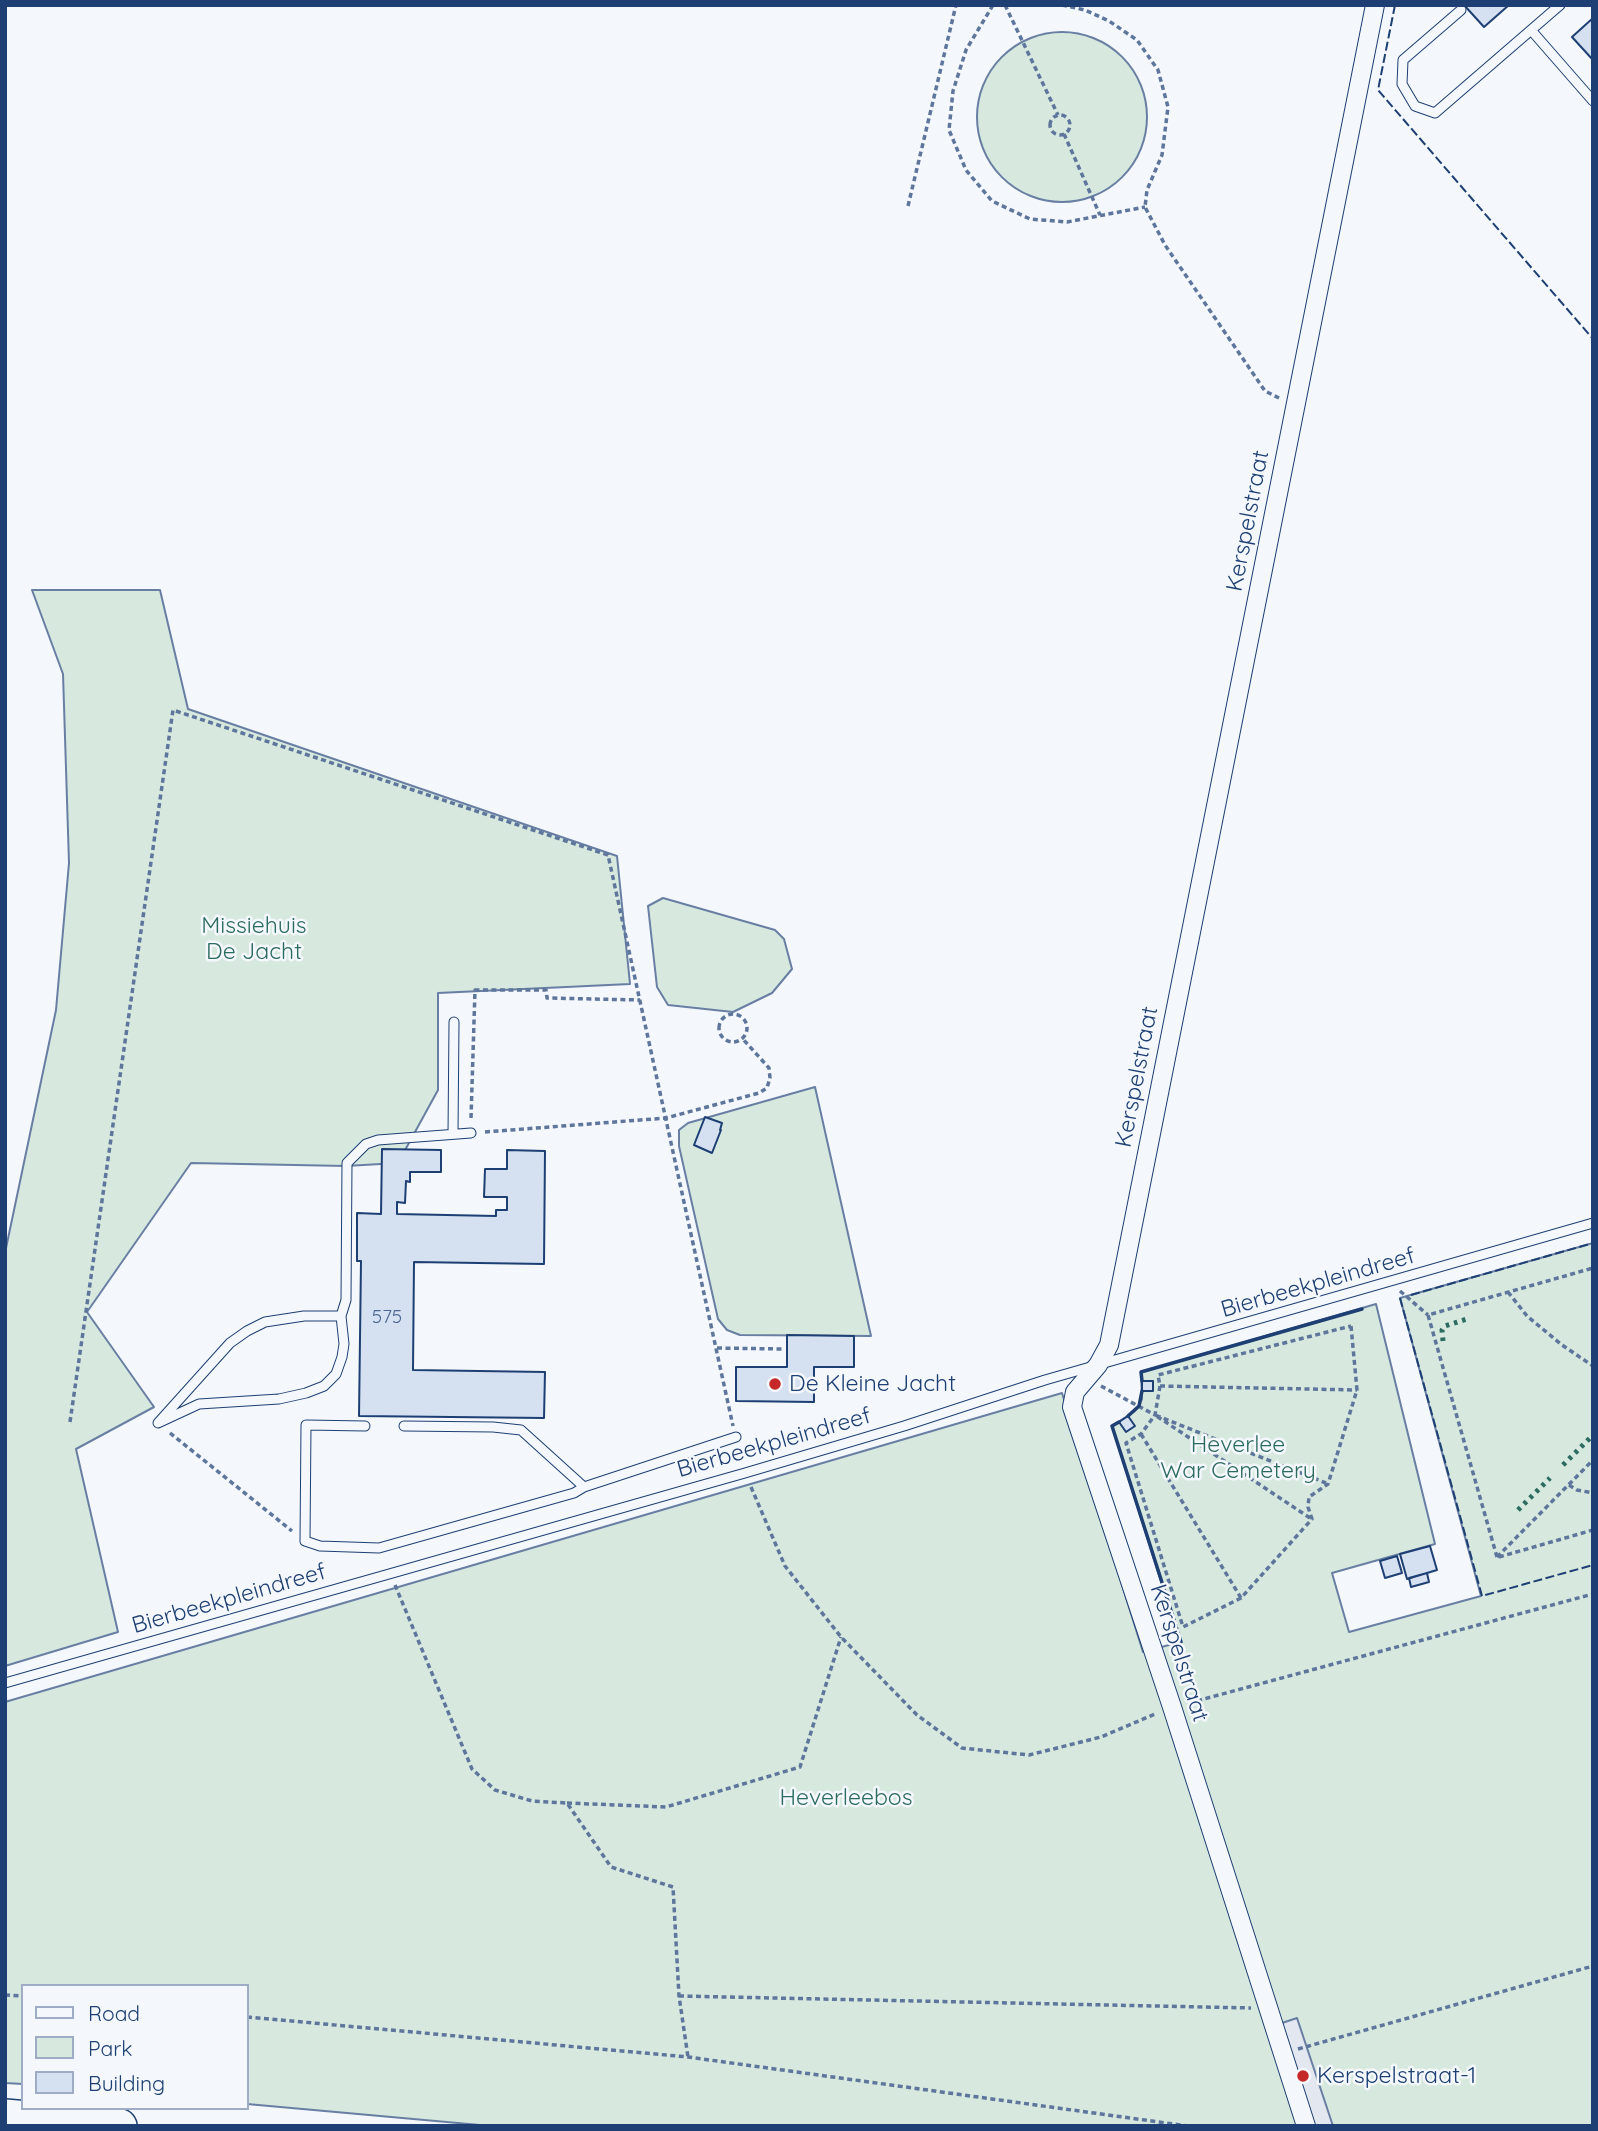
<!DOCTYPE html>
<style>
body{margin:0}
#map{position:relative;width:1598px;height:2131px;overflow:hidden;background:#f4f7fb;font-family:Quicksand,sans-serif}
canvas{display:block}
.frame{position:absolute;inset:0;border:7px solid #1d3f73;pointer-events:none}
.legend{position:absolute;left:21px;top:1984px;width:228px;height:126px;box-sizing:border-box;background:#f4f7fb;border:2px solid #9eadc5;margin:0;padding:9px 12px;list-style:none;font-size:21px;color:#1d3f73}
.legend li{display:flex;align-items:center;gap:14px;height:35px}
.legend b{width:35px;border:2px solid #9eadc5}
</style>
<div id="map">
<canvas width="1598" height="2131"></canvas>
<div class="frame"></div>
<ul class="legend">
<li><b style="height:9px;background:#f4f7fb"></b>Road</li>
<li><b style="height:19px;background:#d7e8df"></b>Park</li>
<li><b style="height:19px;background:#d5e0f0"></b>Building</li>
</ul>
</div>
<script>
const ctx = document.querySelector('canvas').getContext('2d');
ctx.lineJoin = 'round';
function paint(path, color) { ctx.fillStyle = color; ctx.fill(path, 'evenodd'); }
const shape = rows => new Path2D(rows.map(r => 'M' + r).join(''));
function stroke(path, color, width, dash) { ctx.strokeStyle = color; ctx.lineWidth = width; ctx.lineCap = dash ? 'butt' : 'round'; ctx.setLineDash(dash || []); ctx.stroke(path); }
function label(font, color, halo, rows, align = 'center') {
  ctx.font = font + ' Quicksand,sans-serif'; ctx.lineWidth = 5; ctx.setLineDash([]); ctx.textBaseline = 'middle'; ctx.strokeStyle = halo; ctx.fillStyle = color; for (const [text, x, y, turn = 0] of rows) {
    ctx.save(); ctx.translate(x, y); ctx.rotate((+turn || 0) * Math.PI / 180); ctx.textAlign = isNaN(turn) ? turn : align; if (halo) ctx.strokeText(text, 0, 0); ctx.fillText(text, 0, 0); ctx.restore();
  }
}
const green = shape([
 '977 117a85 85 0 1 1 170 0a85 85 0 1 1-170 0Z',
 [32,590,160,590,188,709,617,856,630,984,438,993,438,1090,398,1163,346,1166,191,1163,87,1312,154,1407,76,1449,118,1632,5,1666,5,1253,56,1010,69,863,63,674,32,590],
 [663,898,775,930,784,939,792,969,772,993,733,1012,668,1005,657,987,648,906,663,898],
 [815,1087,871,1336,740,1335,727,1330,718,1319,679,1146,679,1130,688,1123,815,1087],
 [1593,1243,1593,2126,491,2126,247,2104,247,1986,23,1986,23,2084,5,2083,5,1702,1062,1393,1143,1652,1180,1642,1112,1426,1135,1411,1139,1406,1142,1399,1141,1372,1376,1304,1435,1544,1332,1573,1349,1632,1481,1596,1400,1298,1593,1243]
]);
paint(green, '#d7e8df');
stroke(green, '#687fa3', 2);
const parking = shape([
 [1297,2018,1333,2126,1306,2126,1273,2026,1297,2018]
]);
paint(parking, '#e3e8f0');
stroke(parking, '#687fa3', 2);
const building = shape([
 [1464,5,1509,5,1484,27,1464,5],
 [1593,18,1593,60,1572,37,1593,18],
 [705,1117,722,1123,720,1130,721,1130,712,1153,694,1145,705,1117],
 [382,1149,441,1150,441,1172,410,1172,410,1182,406,1181,405,1203,397,1202,397,1214,496,1216,496,1210,507,1210,507,1197,484,1197,485,1169,507,1169,507,1150,545,1151,544,1264,414,1262,413,1370,545,1372,544,1418,359,1416,361,1261,357,1261,357,1213,381,1214,382,1149],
 [787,1335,854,1336,854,1367,814,1367,814,1402,736,1401,736,1367,787,1367,787,1335],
 [1142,1381,1153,1381,1153,1391,1142,1391,1142,1381],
 [1128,1416,1135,1426,1126,1432,1119,1422,1128,1416],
 [1430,1546,1437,1570,1407,1579,1400,1554,1430,1546],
 [1397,1556,1402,1573,1385,1578,1380,1561,1397,1556],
 [1427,1573,1429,1582,1411,1587,1409,1578,1427,1573]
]);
paint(building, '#d5e0f0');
stroke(building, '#1d3f73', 2);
const service = shape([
 [1461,10,1403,60,1402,84,1415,106,1435,113,1560,5],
 [1531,30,1593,101],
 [453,1134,454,1022],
 [341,1316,304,1316,265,1322,247,1331,230,1343,158,1423,199,1404,279,1399,306,1393,324,1386,336,1374,342,1357,344,1344,341,1316,346,1300,347,1163,366,1144,378,1140,471,1133],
 [365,1426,306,1425,305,1541,320,1546,379,1548,574,1493,584,1487],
 [404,1426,493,1427,521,1430,584,1487,736,1437],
 [5,1683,745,1473,904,1426,1045,1380,1593,1223]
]);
const minor = shape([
 [1306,2126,1172,1707,1072,1407,1075,1392,1098,1365,1109,1345,1375,5]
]);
const motorway = shape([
 [5,2116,120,2126]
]);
stroke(service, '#1d3f73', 11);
stroke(minor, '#1d3f73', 20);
stroke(motorway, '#1d3f73', 36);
stroke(shape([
 [993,5,966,50,953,91,949,130,966,170,992,201,1030,219,1067,222,1145,207],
 [1005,5,1058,115],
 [1062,5,1085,10,1109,21,1137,40,1158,70,1168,107,1162,155,1147,190,1145,207,1165,245,1265,391,1279,398],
 '1050 125a10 10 0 1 1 20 0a10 10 0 1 1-20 0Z',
 [1064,134,1100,215],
 [908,206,956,5],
 '719 1028a14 14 0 1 1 28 0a14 14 0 1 1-28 0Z',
 [471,1118,475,990,546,990,547,998,640,1000],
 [485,1132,666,1118,759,1093,767,1088,770,1078,769,1068,742,1038],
 [1400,1291,1428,1315],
 [1508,1292,1527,1316,1562,1345,1593,1366],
 [1351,1326,1357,1390,1328,1484,1309,1497,1308,1507,1312,1519,1241,1598,1183,1627,1126,1443,1141,1434,1155,1415,1160,1386,1158,1375,1351,1326],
 [717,1348,783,1349],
 [1101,1386,1155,1415],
 [1160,1386,1357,1390],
 [70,1422,173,710,608,855,733,1426],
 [170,1433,292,1531],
 [1141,1434,1241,1598],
 [1569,1485,1577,1490,1593,1493],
 [751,1487,785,1566,841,1637,917,1715,962,1748,1029,1755,1101,1737,1155,1714],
 [1310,1518,1155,1415,1326,1483],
 [1497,1557,1428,1315,1593,1268],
 [1497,1557,1593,1460],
 [1499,1557,1593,1530],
 [395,1585,472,1769,495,1790,532,1801,567,1803,611,1867,673,1887,679,1996,688,2057],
 [1189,1703,1593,1594],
 [567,1803,666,1807,800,1767,841,1637],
 [5,1995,23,1996],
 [679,1996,1251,2008],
 [247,2017,688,2057,1188,2126],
 [1298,2049,1593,1966]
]), '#5e769c', 3.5, [5, 3.5]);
stroke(service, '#f4f7fb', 9);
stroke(minor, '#f4f7fb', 18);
stroke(motorway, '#f4f7fb', 33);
stroke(shape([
 [1443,1341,1442,1330,1445,1326,1470,1318],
 [1563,1465,1593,1435],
 [1518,1510,1550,1478]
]), '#2c6c60', 5, [3.5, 5]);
stroke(shape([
 [1395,5,1378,90,1593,339],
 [1411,1295,1593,1243],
 [1400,1298,1482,1596,1593,1565]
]), '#1d3f73', 2, [9, 3.5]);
stroke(shape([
 [1142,1381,1141,1372,1362,1309],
 [1128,1416,1139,1406,1142,1391],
 [1119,1422,1112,1426,1181,1642]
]), '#1d3f73', 3.5);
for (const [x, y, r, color] of [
 [775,1384,7,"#c62828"],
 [1303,2076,7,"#c62828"]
]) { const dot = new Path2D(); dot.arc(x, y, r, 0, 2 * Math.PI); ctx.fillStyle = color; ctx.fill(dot); stroke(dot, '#f4f7fb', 2.5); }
label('19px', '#4b6792', null, [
 ["575",387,1317]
]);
label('23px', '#1d3f73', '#f4f7fb', [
 ["Kerspelstraat",1248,521,-79],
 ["Kerspelstraat",1137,1077,-79],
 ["Bierbeekpleindreef",1318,1283,-16],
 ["Bierbeekpleindreef",774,1443,-16],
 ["Bierbeekpleindreef",229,1599,-16],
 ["Kerspelstraat",1179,1653,72]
]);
label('23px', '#2c6c60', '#f4f7fb', [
 ["Missiehuis",254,926],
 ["De Jacht",254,952],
 ["Heverlee",1238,1445],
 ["War Cemetery",1238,1471],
 ["Heverleebos",846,1798]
]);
label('23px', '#1d3f73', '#f4f7fb', [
 ["De Kleine Jacht",789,1384],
 ["Kerspelstraat-1",1317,2076]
], 'left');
</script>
